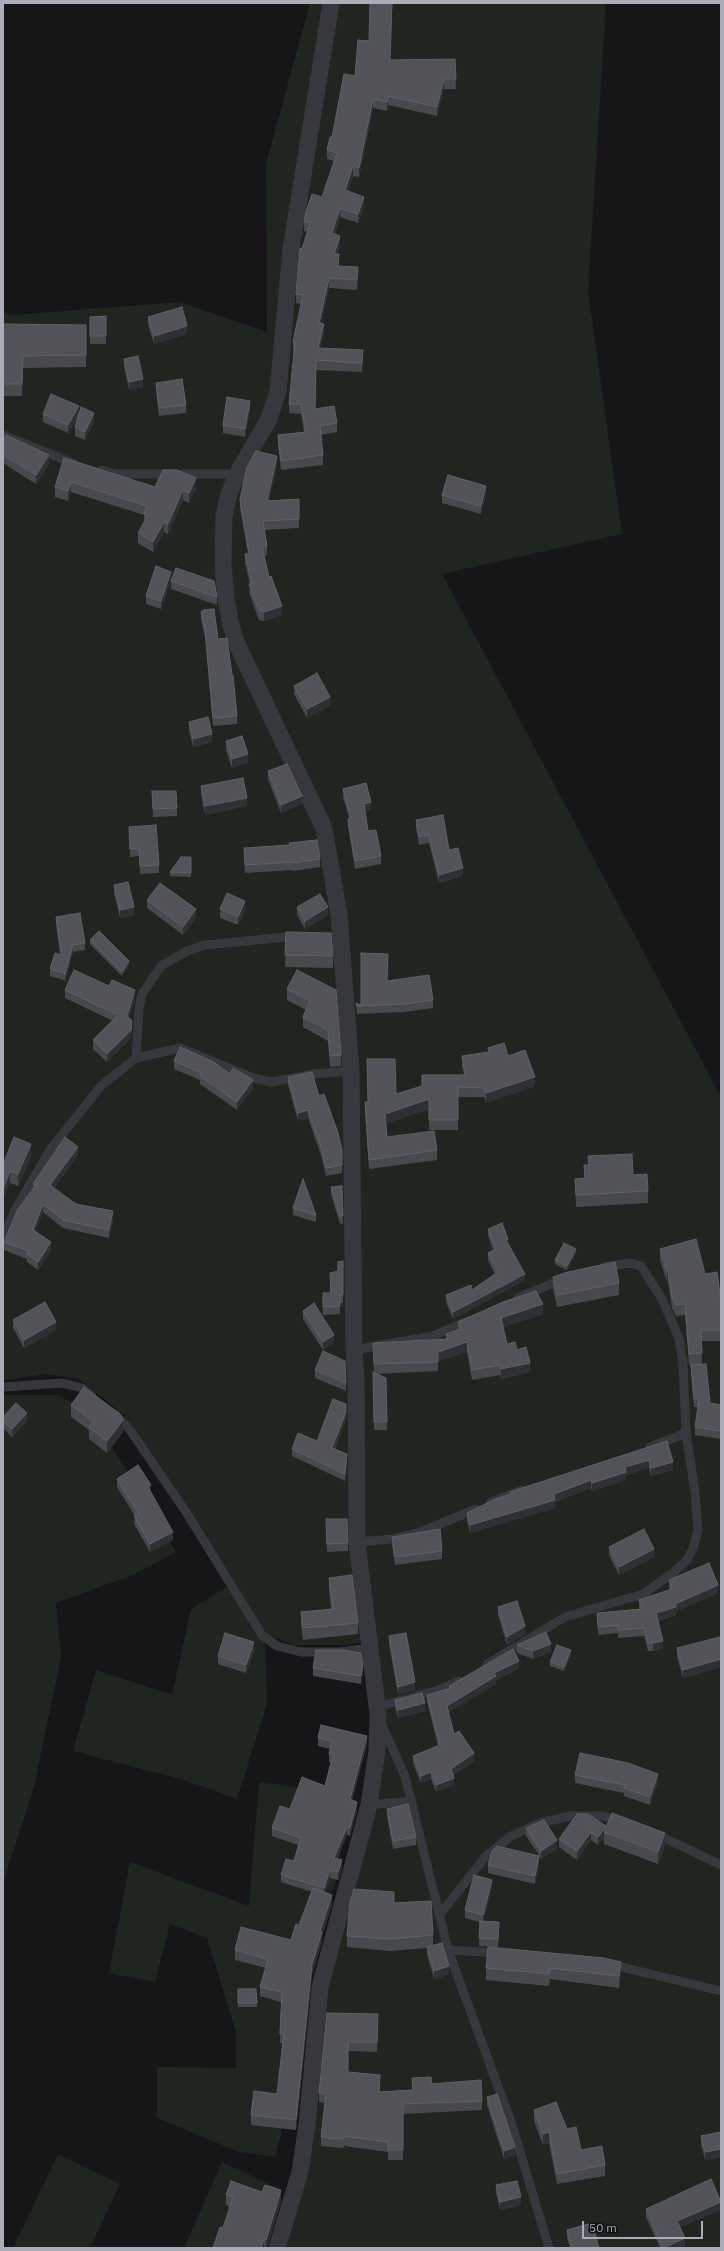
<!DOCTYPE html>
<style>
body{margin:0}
#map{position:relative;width:724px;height:2251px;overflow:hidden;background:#161618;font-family:"IBM Plex Sans",sans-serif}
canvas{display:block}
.frame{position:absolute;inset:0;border:4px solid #a8adb8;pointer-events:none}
.scale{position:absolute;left:582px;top:2221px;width:121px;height:18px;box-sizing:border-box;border:2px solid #a8adb8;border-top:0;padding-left:5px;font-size:12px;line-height:14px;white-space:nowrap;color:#a8adb8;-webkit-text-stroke:3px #111113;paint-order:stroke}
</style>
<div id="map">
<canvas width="724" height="2251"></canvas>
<div class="frame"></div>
<div class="scale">50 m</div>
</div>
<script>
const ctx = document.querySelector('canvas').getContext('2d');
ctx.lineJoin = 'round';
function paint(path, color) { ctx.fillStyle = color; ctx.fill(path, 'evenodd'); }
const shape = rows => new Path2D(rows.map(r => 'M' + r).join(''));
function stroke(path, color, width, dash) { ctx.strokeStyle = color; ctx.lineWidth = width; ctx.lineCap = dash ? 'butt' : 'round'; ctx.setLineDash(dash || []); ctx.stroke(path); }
paint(shape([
 [310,3,606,3,588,291,622,534,442,574,721,1097,721,2248,280,2248,321,1993,374,1768,372,1641,345,1645,293,1645,265,1633,267,1704,237,1799,184,1780,73,1751,96,1670,172,1695,191,1609,230,1585,124,1415,79,1379,45,1374,3,1381,3,312,13,315,180,302,267,332,266,164],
 [3,1395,58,1395,91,1413,176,1552,135,1574,56,1603,61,1657,34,1787,3,1883],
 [259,1782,347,1794,338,1875,310,1952,285,2117,275,2157,239,2152,157,2118,157,2067,236,2068,236,2032,207,1938,170,1924,155,1982,109,1973,130,1862,249,1906],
 [58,2154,120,2184,90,2248,13,2248],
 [222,2162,277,2188,251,2248,184,2248]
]), '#1e261f');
stroke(shape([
 [3,435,75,464],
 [101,470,116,474,237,474],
 [136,1058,139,1009,142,994,161,966,187,951,205,945,297,936],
 [3,1239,15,1210,50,1150,101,1086,136,1058,180,1048,253,1078,271,1082,314,1074,351,1071],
 [604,1267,630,1263,641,1266,662,1299,679,1338,683,1363,686,1433,650,1447],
 [518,1298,565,1278],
 [354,1350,433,1336,468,1321],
 [3,1387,62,1383,82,1388,92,1396],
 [115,1414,130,1430,186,1512,262,1635,277,1646,301,1652,340,1652,371,1648],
 [491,1502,522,1490],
 [357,1542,393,1539,418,1533,476,1509],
 [487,1664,565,1617,643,1594,673,1573,687,1560,693,1548,698,1530,695,1492,686,1433],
 [377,1707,438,1690,459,1681],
 [381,1723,405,1776,448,1950,511,2122,549,2248],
 [369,1805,412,1801],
 [656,1834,721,1865],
 [440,1914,486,1856,511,1836,540,1823,570,1816,604,1816,621,1822],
 [448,1950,499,1953],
 [609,1964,721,1991]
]), '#37383d', 9);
stroke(shape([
 [277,2248,300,2172,307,2124,320,1987,369,1805,377,1751,378,1714,357,1542,356,1379,354,1350,351,1071,339,915,324,828,237,644,231,626,226,598,223,564,224,516,229,493,237,474,269,419,278,391,291,249,331,3]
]), '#37383d', 17);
paint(shape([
 [455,59,456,89,444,89,437,116,388,105,387,111,373,108,359,177,353,176,348,191,364,206,358,223,340,217,335,234,340,245,337,254,339,266,358,277,357,290,329,288,321,324,324,334,320,348,363,360,362,372,316,370,315,409,337,423,337,432,321,435,323,455,323,465,281,470,278,445,278,435,304,432,301,414,289,413,289,404,294,351,293,351,293,342,301,304,296,303,296,294,308,232,304,231,304,221,322,197,334,161,327,159,327,150,355,76,390,60],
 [106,316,106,344,90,344,90,317],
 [148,317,187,334,154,344,148,325],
 [3,324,86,325,86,367,23,368,22,396,3,396],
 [124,359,143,387,129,390,124,367],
 [156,383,186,405,186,413,159,416,156,391],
 [250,409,245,437,223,433,223,425],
 [79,412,94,421,85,440,75,436,75,427,78,417,68,433,43,422,43,414],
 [3,440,49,463,36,484,3,463],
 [64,458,155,487,196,488,189,503,183,500,168,534,164,532,153,552,138,543,138,533,144,522,144,515,71,492,68,501,55,497,55,487],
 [277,465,269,501,299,519,299,528,264,530,267,546,267,555,264,556,269,577,282,615,264,621,259,620,249,593,250,584,245,564,245,554,248,554,240,508,240,499],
 [486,494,481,514,442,503,442,495],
 [171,580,161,609,146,604,146,596],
 [171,581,217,597,217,605,171,589],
 [201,612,232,675,237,716,237,724,213,726,205,637,201,620],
 [294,686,330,705,307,718,294,694],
 [189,722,212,742,193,747,189,730],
 [226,741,248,762,232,768,226,750],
 [268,771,302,804,281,813,268,779],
 [201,786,247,806,205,815,201,794],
 [343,789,371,810,365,811,368,831,381,856,381,864,355,869,348,827,348,819,349,818,343,797],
 [152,791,177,808,177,816,153,817],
 [416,820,449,850,463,876,439,883,429,843,419,845,416,828],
 [129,827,159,865,159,873,140,874,139,856,130,857],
 [289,843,320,859,320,867,293,871,293,870,245,873,244,848,289,845],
 [191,857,191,877,170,876,170,872],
 [114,885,134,915,120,918,114,893],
 [147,900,196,917,183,935,147,908],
 [297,907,328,915,305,929,297,915],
 [220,909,245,909,238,925,220,918],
 [56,917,85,943,85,950,73,952,65,982,64,980,50,976,50,969,60,955,56,924],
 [286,932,333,956,333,968,285,967],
 [90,940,129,965,122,976,90,944],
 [388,981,433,1000,433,1008,405,1012,357,1014,356,1003,361,1005],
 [287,989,336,990,341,1055,341,1066,330,1067,328,1041,303,1027,303,1017,306,1010,287,1000],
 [65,990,135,998,129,1018,132,1029,131,1038,107,1062,93,1049,93,1040,113,1021,65,998],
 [488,1048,508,1056,535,1086,486,1103,484,1097,458,1097,458,1130,429,1130,429,1109,386,1123,387,1137,437,1150,437,1160,369,1169,365,1112,365,1102,368,1102,464,1075,462,1065,462,1056,488,1053],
 [174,1061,253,1088,237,1110,200,1084,200,1080,174,1069],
 [288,1077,319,1096,342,1149,342,1173,326,1176,321,1155,308,1118,298,1121,288,1085],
 [78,1155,54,1188,76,1204,113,1220,109,1238,63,1228,43,1212,35,1231,51,1250,38,1270,27,1262,27,1259,4,1250,4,1242,33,1189,33,1184],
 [31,1156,18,1186,10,1183,4,1162],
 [588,1156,633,1175,648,1191,648,1203,576,1207,575,1179,584,1178,584,1165,588,1165],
 [342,1186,343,1224,340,1224,331,1195,331,1187],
 [293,1208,316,1215,316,1222,293,1215],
 [488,1229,508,1243,525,1280,453,1319,446,1302,446,1295,472,1290,495,1274,488,1260,488,1253,493,1250,488,1236],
 [660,1249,705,1274,721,1301,721,1341,701,1341,702,1364,710,1403,721,1405,721,1439,695,1435,695,1427,698,1407,694,1407,691,1373,691,1365,695,1365,689,1365,685,1315,676,1316,672,1308,668,1282,667,1282,660,1260],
 [576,1253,567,1270,555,1264,555,1260],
 [343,1261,343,1303,340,1303,340,1314,323,1315,323,1293,330,1293,330,1273,338,1271,338,1262],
 [553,1277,619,1283,619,1295,557,1307,553,1289],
 [303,1311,334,1343,323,1350,303,1319],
 [543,1314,503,1327,507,1344,517,1350,530,1372,501,1379,500,1375,472,1380,467,1352,438,1361,438,1371,376,1374,387,1422,387,1430,374,1430,373,1372,374,1373,373,1343,446,1339,446,1334,458,1330,458,1322],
 [13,1320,56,1330,24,1348,13,1328],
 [315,1370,346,1383,346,1391,315,1378],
 [71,1405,123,1432,107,1453,89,1439,89,1430,71,1417],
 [3,1417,27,1421,12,1437,3,1428],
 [346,1419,335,1449,347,1461,345,1481,292,1456,292,1449,317,1441],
 [667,1441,673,1470,651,1476,649,1468,626,1475,626,1480,592,1491,591,1488,555,1502,555,1508,470,1533,467,1521,467,1513,510,1494,510,1492],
 [117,1479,151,1493,173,1540,150,1552,134,1524,135,1516,117,1487],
 [326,1519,348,1543,348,1551,327,1552],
 [392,1537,442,1551,442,1559,395,1565,392,1545],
 [609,1547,654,1557,619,1575,609,1555],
 [329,1578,358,1623,358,1634,303,1640,301,1624,301,1612,331,1609,329,1590],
 [669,1580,718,1593,676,1611,676,1615,658,1621,663,1649,653,1651,648,1651,644,1636,618,1638,618,1633,598,1635,597,1613,639,1609,639,1600,669,1590],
 [498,1607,525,1634,507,1645,498,1615],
 [389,1636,415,1690,398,1695,389,1644],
 [721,1639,721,1667,683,1678,677,1657,677,1648],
 [517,1645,551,1652,533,1659,517,1653],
 [254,1651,246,1673,218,1664,218,1656],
 [571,1655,564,1671,550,1666,550,1662],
 [313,1668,363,1672,361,1684,313,1676],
 [519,1668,496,1680,496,1684,448,1712,454,1734,474,1761,453,1775,454,1785,436,1792,431,1779,421,1783,413,1763,413,1756,438,1746,427,1702,427,1695,449,1688,449,1686],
 [395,1700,425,1711,398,1718,395,1708],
 [318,1738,367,1744,352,1800,357,1810,350,1836,347,1835,337,1859,342,1868,338,1880,330,1878,325,1892,332,1905,322,1935,322,1942,312,1974,296,2130,251,2125,251,2115,277,2094,283,2043,280,2043,281,2002,260,1996,260,1987,266,1968,235,1960,235,1950,291,1940,299,1925,312,1892,281,1882,281,1875,294,1861,298,1845,272,1836,272,1828,290,1809,325,1786,331,1762,329,1762,329,1754,330,1749,318,1746],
 [575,1775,658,1782,650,1805,624,1796,624,1793,575,1783],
 [387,1809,416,1837,416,1845,393,1849,387,1817],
 [606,1826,665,1845,658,1864,604,1844,604,1837,598,1845,591,1840,577,1860,559,1847,559,1839],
 [526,1828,557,1848,541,1859,539,1856,539,1864,535,1884,488,1873,488,1865,539,1855,526,1836],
 [492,1888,483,1921,499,1930,498,1947,479,1946,480,1922,465,1918,465,1910],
 [394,1903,433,1935,433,1945,449,1974,434,1979,427,1955,427,1948,390,1951,347,1947,347,1936],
 [488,1947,621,1974,619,1988,550,1979,549,1986,486,1980,486,1968],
 [238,1989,256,1989,257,2007,238,2007],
 [327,2013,378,2014,377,2052,348,2051,348,2072,380,2084,379,2092,412,2090,412,2078,432,2084,482,2101,482,2110,403,2114,403,2160,388,2160,388,2152,344,2146,343,2148,321,2146,321,2137,325,2103,319,2102,319,2093],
 [487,2097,515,2155,504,2159,487,2105],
 [534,2110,567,2129,581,2150,605,2165,605,2176,557,2184,549,2143,543,2145,534,2121],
 [721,2132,721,2157,705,2160,701,2144,701,2136],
 [496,2185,521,2205,500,2210,496,2193],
 [226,2195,281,2201,267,2248,213,2248,223,2228,230,2207,226,2205],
 [646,2209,721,2210,680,2227,685,2246,680,2248,660,2248,646,2217],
 [567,2230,599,2248,570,2248,567,2238]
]), '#47494d');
paint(shape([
 [392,3,390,69,390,60],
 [444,79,444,89,437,116,437,107],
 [388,96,388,105,387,111,387,102],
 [373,99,373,108,359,177,359,168],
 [353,166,353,176,345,200,345,190],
 [364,197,364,206,358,223,358,214],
 [340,208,340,217,332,243,332,233],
 [340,236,340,245,334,263,334,254],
 [358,267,358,277,357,290,357,280],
 [329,278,329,288,319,333,319,323],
 [324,324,324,334,318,357,318,348],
 [187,326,187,334,154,344,154,336],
 [143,379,143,387,129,390,129,382],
 [250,401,250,409,245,437,245,429],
 [79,406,79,414,68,433,68,425],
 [94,413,94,421,85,440,85,432],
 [49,455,49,463,36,484,36,475],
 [277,456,277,465,267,510,267,501],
 [196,478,196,488,189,503,189,493],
 [71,482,71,492,68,501,68,491],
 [486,486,486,494,481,514,481,506],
 [183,490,183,500,168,534,168,524],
 [164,522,164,532,153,552,153,542],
 [171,572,171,580,161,609,161,601],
 [282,606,282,615,264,621,264,612],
 [330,697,330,705,307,718,307,709],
 [212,734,212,742,193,747,193,739],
 [248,754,248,762,232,768,232,759],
 [302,796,302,804,281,813,281,805],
 [247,798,247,806,205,815,205,806],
 [371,802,371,810,364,812,364,804],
 [463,868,463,876,439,883,439,875],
 [245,901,245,909,238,925,238,917],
 [134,907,134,915,120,918,120,910],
 [328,907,328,915,305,929,305,921],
 [196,909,196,917,183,935,183,927],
 [73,945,73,952,65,982,65,975],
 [129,961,129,965,122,976,122,972],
 [135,990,135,998,127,1024,127,1016],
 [132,1021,131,1038,107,1062,107,1054],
 [535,1077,535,1086,486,1103,486,1093],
 [253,1080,253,1088,237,1110,237,1102],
 [429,1099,429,1109,385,1124,385,1114],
 [308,1110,308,1118,298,1121,298,1113],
 [31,1144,31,1156,18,1186,18,1174],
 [78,1147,78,1155,50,1194,50,1185],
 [10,1171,10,1183,3,1201,3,1189],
 [43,1204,43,1212,33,1238,33,1230],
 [113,1211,113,1220,109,1238,109,1230],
 [51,1242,51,1250,38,1270,38,1262],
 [576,1249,576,1253,567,1270,567,1266],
 [667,1271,668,1271,668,1282,667,1282],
 [525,1274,525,1280,453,1319,453,1312],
 [543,1304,543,1314,501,1328,501,1318],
 [56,1322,56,1330,24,1348,24,1340],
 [334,1335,334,1343,323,1350,323,1342],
 [467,1342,467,1352,438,1361,438,1352],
 [530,1363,530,1372,501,1379,501,1369],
 [346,1412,346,1419,332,1455,332,1448],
 [27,1413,27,1421,12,1437,12,1429],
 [123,1420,123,1432,107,1453,107,1441],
 [649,1460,649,1468,626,1475,626,1480,592,1491,592,1483,625,1467],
 [673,1462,673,1470,651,1476,651,1468],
 [591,1480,591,1488,555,1502,555,1508,470,1533,470,1525,554,1494],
 [151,1485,151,1493,148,1487],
 [173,1532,173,1540,150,1552,150,1544],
 [654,1549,654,1557,619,1575,619,1567],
 [718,1585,718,1593,676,1611,676,1615,656,1621,656,1613,675,1604],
 [525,1626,525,1634,507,1645,507,1637],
 [663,1641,663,1649,653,1651,653,1643],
 [254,1642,254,1651,246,1673,246,1665],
 [551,1644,551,1652,533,1659,533,1651],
 [571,1650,571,1655,564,1671,564,1667],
 [721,1659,721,1667,683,1678,683,1670],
 [519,1661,519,1668,496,1680,496,1684,447,1713,447,1706,494,1673],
 [363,1664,363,1672,361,1684,361,1676],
 [415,1682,415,1690,398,1695,398,1687],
 [425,1703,425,1711,398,1718,398,1710],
 [367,1736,367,1744,350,1807,350,1799],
 [474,1753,474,1761,451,1776,451,1769],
 [431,1772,431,1779,421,1783,421,1776],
 [658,1774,658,1782,650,1805,650,1797],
 [454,1778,454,1785,436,1792,436,1785],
 [357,1802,357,1810,350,1836,350,1828],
 [606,1826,604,1832,604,1837,598,1845,598,1837],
 [347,1827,347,1835,334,1866,334,1858],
 [591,1832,591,1840,577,1860,577,1851],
 [665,1833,665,1845,658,1864,658,1852],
 [557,1840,557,1848,541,1859,541,1851],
 [539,1856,539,1864,535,1884,535,1876],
 [342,1860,342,1868,338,1880,338,1872],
 [330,1870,330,1878,324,1896,324,1888],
 [492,1880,492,1888,483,1923,483,1915],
 [332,1895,332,1905,322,1935,322,1942,312,1974,296,2130,296,2120,312,1964,320,1931],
 [621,1962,621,1974,619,1988,619,1976],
 [449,1966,449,1974,434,1979,434,1971],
 [380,2075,380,2084,379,2102,379,2092],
 [549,2132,549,2143,543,2145,543,2134],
 [515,2147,515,2155,504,2159,504,2151],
 [721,2149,721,2157,705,2160,705,2152],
 [281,2190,281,2201,267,2248,266,2248,266,2240],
 [521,2197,521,2205,500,2210,500,2202],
 [721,2202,721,2210,677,2229,677,2221],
 [685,2238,685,2246,680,2248,663,2248],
 [264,2239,264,2248,261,2248]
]), '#2f3033');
const building = shape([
 [370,3,392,3,390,60,455,59,456,79,444,79,437,107,388,96,387,102,373,99,359,168,353,166,345,190,364,197,358,214,340,208,332,233,340,236,334,254,339,254,338,266,358,267,357,280,329,278,319,323,324,324,318,348,363,350,362,363,316,360,315,409,334,406,337,423,320,426,323,455,281,461,278,435,306,432,301,404,289,404,295,342,293,342,303,295,296,294,300,248,302,249,310,223,304,221,306,212,312,194,322,197,337,153,327,150,330,137,332,137,344,74,355,76,358,40,369,41,370,3],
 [182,307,187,326,154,336,148,317,182,307],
 [106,316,106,336,90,336,90,317,106,316],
 [3,324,86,325,86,355,23,356,22,384,3,384,3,324],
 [138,356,143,379,129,382,124,359,138,356],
 [182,379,186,405,159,408,156,383,182,379],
 [51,394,79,406,68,425,43,414,51,394],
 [227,397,250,401,245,429,223,425,227,397],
 [81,407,94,413,85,432,75,427,81,407],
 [6,435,49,455,36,475,3,455,3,440,6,435],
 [256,451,277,456,267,501,299,499,299,519,263,521,267,546,262,547,269,577,271,576,282,606,264,612,259,610,249,584,252,583,245,554,249,553,240,499,247,467,256,451],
 [64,458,155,487,163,470,177,470,196,478,189,493,183,490,168,524,164,522,153,542,138,533,148,515,144,514,147,506,71,482,68,491,55,487,64,458],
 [448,475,486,486,481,506,442,495,448,475],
 [156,566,171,572,161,601,146,596,156,566],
 [176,568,214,581,217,597,171,581,176,568],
 [214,609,218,639,227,638,232,675,233,675,237,716,213,718,205,629,201,612,203,610,214,609],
 [317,673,330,697,307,709,294,686,317,673],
 [208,717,212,734,193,739,189,722,208,717],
 [242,736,248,754,232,759,226,741,242,736],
 [287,764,302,796,281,805,268,771,287,764],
 [243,778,247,798,205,806,201,786,243,778],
 [366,783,371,802,364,804,368,831,376,830,381,856,355,861,348,819,351,818,343,789,366,783],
 [152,791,176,791,177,808,153,809,152,791],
 [443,815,449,850,458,848,463,868,439,875,429,835,419,837,416,820,443,815],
 [156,825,159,865,140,866,139,848,130,849,129,827,156,825],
 [317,840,320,859,293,863,293,862,245,865,244,848,290,845,289,843,317,840],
 [181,857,191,857,191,873,170,872,181,857],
 [128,882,134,907,120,910,114,885,128,882],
 [160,883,196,909,183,927,147,900,160,883],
 [227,893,245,901,238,917,220,909,227,893],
 [320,894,328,907,305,921,297,907,320,894],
 [80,913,85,943,73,945,65,975,64,973,50,969,55,953,62,955,56,917,80,913],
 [99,931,129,961,122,972,90,940,99,931],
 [286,932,331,933,333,956,285,955,286,932],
 [361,953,388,954,387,981,429,975,433,1000,405,1004,357,1006,356,1003,361,1005,361,953],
 [74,970,109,986,112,980,135,990,127,1016,132,1021,131,1030,107,1054,93,1040,118,1015,65,990,74,970],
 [297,970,336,990,341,1055,330,1056,328,1030,303,1017,310,1001,287,989,297,970],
 [504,1043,508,1056,525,1050,535,1077,486,1093,484,1088,458,1087,458,1120,429,1120,429,1099,385,1114,387,1137,434,1131,437,1150,369,1160,365,1102,368,1102,367,1059,395,1059,396,1094,422,1086,422,1075,465,1075,462,1056,489,1052,488,1048,504,1043],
 [180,1047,212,1061,230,1074,233,1068,253,1080,237,1102,200,1076,202,1073,174,1061,180,1047],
 [312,1072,319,1096,324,1094,338,1133,342,1149,342,1165,326,1168,321,1147,308,1110,298,1113,288,1077,312,1072],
 [14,1137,31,1144,18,1174,10,1171,3,1189,3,1162,4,1162,14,1137],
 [65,1137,78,1147,50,1185,76,1204,113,1211,109,1230,63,1220,43,1204,33,1230,51,1242,38,1262,27,1254,29,1251,4,1242,18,1209,36,1185,33,1184,65,1137],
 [632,1154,633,1175,647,1174,648,1191,576,1195,575,1179,585,1178,584,1165,589,1165,588,1156,632,1154],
 [303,1179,316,1215,293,1208,303,1179],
 [342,1186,343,1216,340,1216,331,1187,342,1186],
 [502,1223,508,1239,506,1240,525,1274,453,1312,446,1295,471,1285,472,1290,498,1272,488,1253,496,1249,488,1229,502,1223],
 [696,1239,705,1274,717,1272,721,1301,721,1330,701,1330,702,1353,689,1354,685,1304,676,1305,672,1297,668,1271,667,1271,660,1249,696,1239],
 [564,1243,576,1249,567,1266,555,1260,564,1243],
 [343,1261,343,1295,340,1295,340,1306,323,1307,323,1293,331,1293,330,1273,338,1271,338,1262,343,1261],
 [615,1262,619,1283,557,1295,553,1277,568,1272,615,1262],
 [536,1291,543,1304,501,1318,507,1344,515,1342,517,1350,526,1347,530,1363,501,1369,500,1365,472,1370,467,1342,438,1352,438,1362,374,1364,373,1343,448,1339,446,1334,461,1329,458,1322,503,1302,536,1291],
 [45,1302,56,1322,24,1340,13,1320,45,1302],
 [314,1303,334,1335,323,1342,303,1311,314,1303],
 [323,1351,345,1361,346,1383,315,1370,323,1351],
 [706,1364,710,1403,721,1405,721,1431,695,1427,699,1399,694,1399,691,1365,706,1364],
 [373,1372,386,1378,387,1422,374,1422,373,1372],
 [84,1387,120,1414,123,1420,107,1441,89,1427,93,1421,71,1405,84,1387],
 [333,1399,346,1404,346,1412,332,1448,347,1454,345,1474,292,1449,298,1433,317,1441,333,1399],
 [16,1403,27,1413,12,1429,3,1420,3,1417,16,1403],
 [667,1441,673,1462,651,1468,649,1460,625,1467,626,1472,592,1483,591,1480,554,1494,555,1500,470,1525,467,1513,495,1499,511,1494,510,1492,667,1441],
 [138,1465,151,1485,148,1487,173,1532,150,1544,134,1516,139,1514,117,1479,138,1465],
 [326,1519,347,1519,348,1543,327,1544,326,1519],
 [440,1529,442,1551,395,1557,392,1537,440,1529],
 [644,1529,654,1549,619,1567,609,1547,644,1529],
 [709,1563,718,1585,675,1604,676,1607,656,1613,663,1641,653,1643,648,1643,644,1628,618,1630,618,1625,598,1627,597,1613,642,1609,639,1600,672,1589,669,1580,709,1563],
 [352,1575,358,1623,303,1628,301,1612,333,1609,329,1578,352,1575],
 [517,1601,525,1626,507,1637,498,1607,517,1601],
 [546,1632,551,1644,533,1651,517,1645,546,1632],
 [225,1633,254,1642,246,1665,218,1656,225,1633],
 [406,1633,415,1682,398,1687,389,1636,406,1633],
 [720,1637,721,1639,721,1659,683,1670,677,1648,720,1637],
 [557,1645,571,1650,564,1667,550,1662,557,1645],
 [513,1649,519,1661,494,1673,496,1676,447,1706,454,1734,459,1731,474,1753,451,1769,454,1778,436,1785,431,1772,421,1776,413,1756,440,1745,427,1695,451,1688,449,1686,513,1649],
 [316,1650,343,1650,361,1653,363,1664,361,1676,313,1668,316,1650],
 [422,1693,425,1703,398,1710,395,1700,422,1693],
 [321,1725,367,1736,350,1799,357,1802,350,1828,347,1827,334,1858,342,1860,338,1872,330,1870,324,1888,281,1875,286,1859,294,1861,301,1838,272,1828,280,1806,290,1809,302,1777,325,1786,333,1755,329,1754,332,1741,318,1738,321,1725],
 [580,1753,628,1763,658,1774,650,1797,624,1788,625,1785,575,1775,580,1753],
 [408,1804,416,1837,393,1841,387,1809,408,1804],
 [612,1813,665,1833,658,1852,604,1832,612,1813],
 [577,1814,588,1814,606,1826,598,1837,591,1832,577,1851,559,1839,577,1814],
 [544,1820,557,1840,541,1851,526,1828,544,1820],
 [497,1846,539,1856,535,1876,488,1865,492,1851,497,1846],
 [474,1875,492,1880,483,1915,465,1910,474,1875],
 [313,1888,332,1895,320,1931,322,1932,312,1964,296,2120,251,2115,254,2091,277,2094,284,2033,280,2034,282,1992,260,1987,268,1959,235,1950,241,1927,291,1940,296,1924,299,1925,313,1888],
 [354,1889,394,1892,394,1903,431,1901,433,1935,390,1939,347,1936,350,1902,354,1889],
 [480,1921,499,1922,498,1939,479,1938,480,1921],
 [442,1943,449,1966,434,1971,427,1947,442,1943],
 [488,1947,604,1958,621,1962,619,1976,550,1968,549,1974,486,1968,488,1947],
 [238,1989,256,1989,257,2003,238,2003,238,1989],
 [327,2013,378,2014,377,2042,348,2042,348,2072,380,2075,379,2092,413,2090,412,2078,431,2077,432,2084,481,2080,482,2101,403,2104,403,2150,388,2150,388,2142,344,2136,343,2139,321,2137,326,2093,319,2093,327,2013],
 [497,2094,515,2147,504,2151,487,2097,497,2094],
 [556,2102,567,2129,576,2127,581,2150,602,2146,605,2165,557,2174,549,2132,543,2134,534,2110,556,2102],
 [721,2132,721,2149,705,2152,701,2136,721,2132],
 [711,2179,721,2202,677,2221,685,2238,663,2248,646,2209,711,2179],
 [231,2181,262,2192,265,2185,281,2190,266,2240,264,2239,261,2248,213,2248,220,2227,223,2228,233,2197,226,2195,231,2181],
 [517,2181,521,2197,500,2202,496,2185,517,2181],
 [592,2223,599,2248,572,2248,567,2230,592,2223]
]);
paint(building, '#525359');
stroke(building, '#5f6168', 1);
</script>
